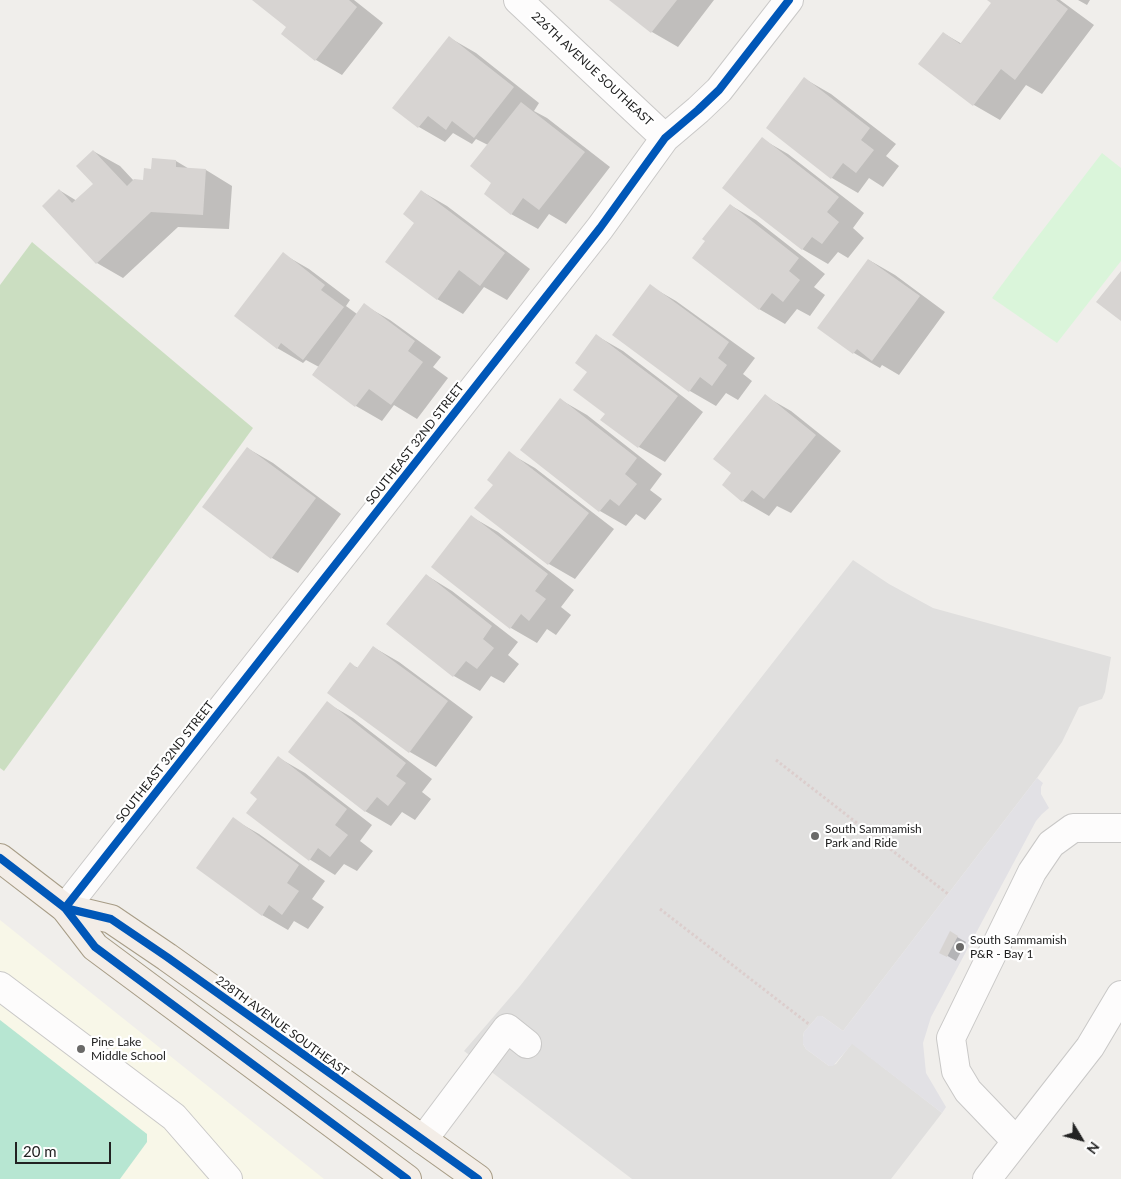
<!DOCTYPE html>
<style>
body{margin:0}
#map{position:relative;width:1121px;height:1179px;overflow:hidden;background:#f0eeeb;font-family:Lato,sans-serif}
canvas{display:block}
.north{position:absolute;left:1056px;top:1114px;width:50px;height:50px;-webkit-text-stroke:4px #fff;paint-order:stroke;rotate:127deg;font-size:14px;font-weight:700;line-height:20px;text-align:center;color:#222}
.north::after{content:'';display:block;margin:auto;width:18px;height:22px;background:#222;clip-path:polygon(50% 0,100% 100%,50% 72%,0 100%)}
.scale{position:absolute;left:15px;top:1142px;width:96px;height:22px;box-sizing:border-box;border:2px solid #222;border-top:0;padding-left:6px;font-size:15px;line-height:18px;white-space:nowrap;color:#222;-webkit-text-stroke:4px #fff;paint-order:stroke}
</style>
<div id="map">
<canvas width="1121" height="1179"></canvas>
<div class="north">N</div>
<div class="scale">20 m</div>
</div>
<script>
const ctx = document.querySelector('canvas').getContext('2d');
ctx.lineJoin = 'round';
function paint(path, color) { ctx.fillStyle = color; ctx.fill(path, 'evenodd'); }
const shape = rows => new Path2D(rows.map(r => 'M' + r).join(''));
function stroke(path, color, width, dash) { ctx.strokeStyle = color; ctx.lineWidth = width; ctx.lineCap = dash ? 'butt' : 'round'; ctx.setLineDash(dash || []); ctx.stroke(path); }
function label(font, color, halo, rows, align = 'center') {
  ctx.font = font + ' Lato,sans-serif'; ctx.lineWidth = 4.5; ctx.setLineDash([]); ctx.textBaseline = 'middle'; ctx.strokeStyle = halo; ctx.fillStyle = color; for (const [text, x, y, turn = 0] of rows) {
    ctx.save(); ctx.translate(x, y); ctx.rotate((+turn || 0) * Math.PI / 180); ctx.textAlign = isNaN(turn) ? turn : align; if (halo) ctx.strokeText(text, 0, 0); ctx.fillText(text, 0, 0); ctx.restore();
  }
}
paint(shape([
 [0,920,324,1179,0,1179]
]), '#f8f7e8');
paint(shape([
 [32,242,253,428,4,771,0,768,0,285]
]), '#cbdec1');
paint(shape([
 [1102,153,1121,168,1121,261,1057,343,992,298,1032,244]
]), '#daf5da');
paint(shape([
 [0,1020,147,1134,147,1142,120,1179,0,1179]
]), '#b7e6d2');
paint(shape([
 [853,560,889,584,933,608,1111,657,1105,692,1102,699,1079,707,1062,742,1037,778,843,1031,822,1016,818,1016,804,1032,803,1037,803,1044,806,1049,829,1066,836,1064,852,1043,942,1113,891,1179,632,1179,464,1051,520,986]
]), '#e0dfde');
paint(shape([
 [1037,778,1043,783,1041,787,1041,794,1049,808,1042,814,1036,821,931,1017,923,1043,926,1073,946,1107,942,1113,852,1044,833,1066,829,1066,806,1049,803,1044,803,1037,804,1032,818,1016,822,1016,843,1031]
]), '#e2e1e5');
paint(shape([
 [254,0,354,0,383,23,342,75,316,60,288,27],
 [611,0,714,0,678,47,652,32],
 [989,0,1060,0,1094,25,1042,94,1026,85,1000,120,974,105,920,64,943,33,962,44,993,3],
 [1078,0,1090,0,1087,5],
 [450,38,476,53,539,103,534,111,547,118,610,167,566,224,549,214,538,229,511,214,493,183,488,145,476,139,472,144,453,133,445,142,419,127,394,108],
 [805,79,831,94,896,144,886,156,899,166,883,187,869,178,858,193,832,178],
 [762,139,788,154,864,213,853,228,864,238,848,258,838,252,828,264,802,249],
 [93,151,120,166,134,181,144,181,152,170,176,161,191,170,206,170,232,186,229,229,178,227,123,278,97,263,43,206,59,190,77,201,95,184],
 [421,191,447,206,530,269,507,300,484,287,463,314,437,299,416,222],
 [730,205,756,220,825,274,814,287,825,295,810,316,797,309,785,324,759,309],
 [283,254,309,269,350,300,346,306,357,314,364,305,390,320,441,357,433,367,448,378,417,419,394,405,382,421,356,406,313,374,319,367,306,360,303,363,277,348],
 [869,260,895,275,945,312,899,375,882,365,880,368,854,353,819,328],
 [650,286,676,301,755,358,743,374,752,381,738,400,726,393,716,406,690,391,613,335],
 [597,336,623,351,703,412,665,462,639,447,602,420,607,414],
 [765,396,791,411,841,451,791,513,777,506,769,516,743,501,733,473],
 [561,400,587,415,662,474,650,490,662,499,645,520,636,514,626,526,600,511,522,450],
 [247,448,273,463,341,514,298,573,272,558],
 [509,453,535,468,614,529,575,579,549,564,494,484],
 [472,517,498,532,574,590,561,607,571,615,556,635,547,629,537,643,511,628],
 [426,575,452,591,518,642,508,655,519,664,504,683,491,676,480,691,454,676],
 [373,647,399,662,473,717,436,767,410,752,350,664,358,668],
 [327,703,353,718,432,779,422,792,431,799,415,820,402,812,391,826,365,811],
 [279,758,305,773,372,825,360,841,373,851,357,871,344,864,335,875,309,859,259,799],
 [233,819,259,834,325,881,312,899,324,907,308,929,294,921,288,930,262,915],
 [950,933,966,942,956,961,941,952]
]), '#0003');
paint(shape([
 [252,0,349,0,357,7,315,61,281,34,286,27],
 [609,0,677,0,651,33],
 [987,0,1056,0,1068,9,1015,80,1001,69,973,106,918,64,943,32,960,44,991,3],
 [449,36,514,87,474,138,452,121,446,130,428,116,418,128,392,108],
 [804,77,870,128,861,140,874,150,856,173,843,163,831,179,766,128],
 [521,102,585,152,539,210,523,198,511,215,484,194,491,183,470,166],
 [762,137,839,197,827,212,839,222,822,244,812,237,802,250,722,188],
 [93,150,127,186,134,179,143,180,144,168,151,169,152,158,176,160,176,167,206,169,203,215,151,212,96,264,42,206,59,189,72,203,93,184,76,166],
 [421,190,505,253,480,286,459,270,437,300,385,262,414,223,403,214],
 [730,204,799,258,789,271,800,280,783,302,772,293,759,310,692,258,705,241,702,239],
 [283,252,325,285,321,290,344,307,303,360,281,343,277,349,234,316],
 [868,259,920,296,872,361,857,349,853,354,817,328],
 [1121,271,1121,321,1096,302],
 [650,284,729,342,718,358,727,365,712,386,700,377,689,392,612,335],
 [364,303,415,341,408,351,423,362,391,405,369,389,355,407,312,375],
 [596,334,678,396,638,448,600,420,605,414,573,390,587,372,575,363],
 [765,394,816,435,764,499,752,490,742,502,722,485,731,473,713,459],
 [560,398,637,458,625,474,637,484,619,506,610,499,599,512,520,450],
 [247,447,316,498,271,559,202,507],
 [509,451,589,513,548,565,474,508,493,485,487,480],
 [471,515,548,574,535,591,546,599,529,621,521,614,510,629,431,567],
 [426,574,492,626,483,639,494,648,477,669,466,661,453,677,386,624],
 [373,646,448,701,409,753,327,693,350,662,357,668],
 [327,701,406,763,396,776,406,783,388,806,377,797,365,812,288,752],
 [278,756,347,809,335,825,348,835,330,857,318,848,309,861,246,813,257,799,250,793],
 [233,817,299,865,287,883,299,891,282,915,269,905,262,916,196,868],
 [950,931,958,936,947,957,939,953]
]), '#d7d4d2');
const minor = shape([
 [518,0,665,138],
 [65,908,600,228,665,138,698,110,719,90,789,0],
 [0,986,174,1117,228,1179],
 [423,1140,507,1028,527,1044],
 [1016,1141,968,1091,956,1071,951,1038,1032,872,1051,844,1073,828,1121,828],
 [987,1179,1090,1047,1121,995]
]);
const major = shape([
 [0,858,65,908,95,947,407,1179],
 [65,908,111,919,167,957,478,1179]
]);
stroke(minor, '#c9c8c7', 30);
stroke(major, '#a79c86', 30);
stroke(shape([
 [776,760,948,894],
 [660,909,810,1025]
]), '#dccecd', 3, [2.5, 2.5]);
stroke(minor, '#fdfcfc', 28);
stroke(major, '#f3ede7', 28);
stroke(shape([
 [0,858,65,908,95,947,407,1179],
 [65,908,600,228,665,138,698,110,719,90,789,0],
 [65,908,111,919,167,957,478,1179]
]), '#0057b8', 8);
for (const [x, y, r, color] of [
 [815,836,5,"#6a6968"],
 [960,947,5,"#6a6968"],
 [81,1049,5,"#6a6968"]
]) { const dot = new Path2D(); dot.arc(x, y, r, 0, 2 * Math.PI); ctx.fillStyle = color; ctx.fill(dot); stroke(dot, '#fff', 2); }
label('12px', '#222', '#fff', [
 ["226TH AVENUE SOUTHEAST",592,69,43],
 ["SOUTHEAST 32ND STREET",415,444,-52],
 ["SOUTHEAST 32ND STREET",165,762,-52],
 ["228TH AVENUE SOUTHEAST",282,1026,36]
]);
label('12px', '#222', '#fff', [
 ["South Sammamish",825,829],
 ["Park and Ride",825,843],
 ["South Sammamish",970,940],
 ["P&R - Bay 1",970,954],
 ["Pine Lake",91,1042],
 ["Middle School",91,1056]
], 'left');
</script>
